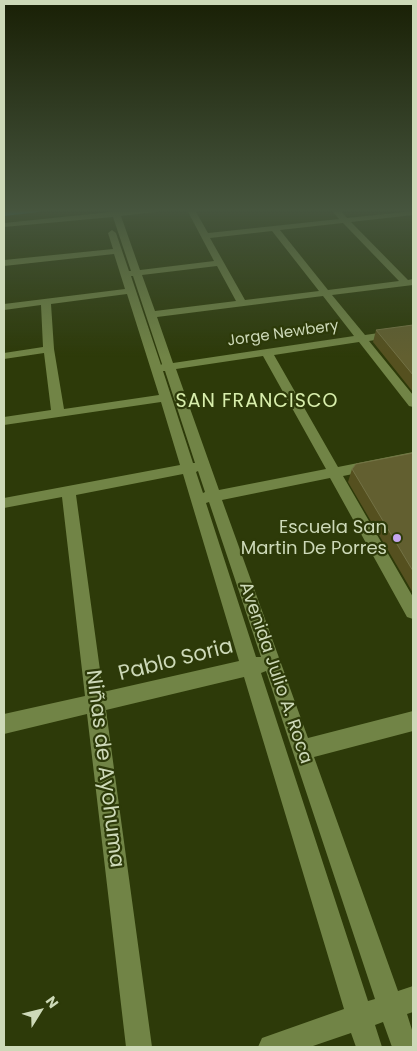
<!DOCTYPE html>
<meta charset="utf-8">
<style>
body{margin:0}
#map{position:relative;width:417px;height:1051px;overflow:hidden;background:#2d3a09;font-family:Poppins,sans-serif}
canvas{display:block}
.frame{position:absolute;inset:0;border:5px solid #cdd9b8;pointer-events:none}
.north{position:absolute;left:15px;top:986px;width:50px;height:50px;-webkit-text-stroke:4px #2d3a09;paint-order:stroke;rotate:54deg;font-size:14px;font-weight:700;line-height:20px;text-align:center;color:#cdd9b8}
.north::after{content:'';display:block;margin:auto;width:18px;height:22px;background:#cdd9b8;clip-path:polygon(50% 0,100% 100%,50% 72%,0 100%)}
</style>
<div id="map">
<canvas width="417" height="1051"></canvas>
<div class="frame"></div>
<div class="north">N</div>
</div>
<script>
const ctx = document.querySelector('canvas').getContext('2d');
ctx.lineJoin = 'round';
const shape = rows => new Path2D(rows.map(r => 'M' + r).join(''));
function paint(path, color) { ctx.fillStyle = color; ctx.fill(path, 'evenodd'); }
function stroke(path, color, width, dash) { ctx.strokeStyle = color; ctx.lineWidth = width; ctx.lineCap = dash ? 'butt' : 'round'; ctx.setLineDash(dash || []); ctx.stroke(path); }
function label(font, color, halo, rows, align = 'center') {
  ctx.font = font + ' Poppins,sans-serif'; ctx.lineWidth = 4.5; ctx.setLineDash([]); ctx.textBaseline = 'middle'; ctx.strokeStyle = halo; ctx.fillStyle = color; for (const [text, x, y, turn = 0] of rows) {
    ctx.save(); ctx.translate(x, y); ctx.rotate((+turn || 0) * Math.PI / 180); ctx.textAlign = isNaN(turn) ? turn : align; if (halo) ctx.strokeText(text, 0, 0); ctx.fillText(text, 0, 0); ctx.restore();
  }
}
paint(shape([
 [130,210,160,210,156,212,121,216,140,270,214,261,187,210,195,210,208,233,339,219,331,210,340,210,347,218,413,211,413,215,351,222,408,280,413,279,413,285,332,295,365,335,413,328,413,334,369,341,413,395,413,407,409,406,359,342,274,355,338,467,413,452,413,462,343,476,413,597,413,619,407,617,330,478,222,500,308,738,413,711,413,731,314,757,398,991,413,986,413,1012,407,1014,413,1033,413,1047,392,1047,383,1022,375,1025,382,1047,356,1047,351,1033,310,1047,258,1047,262,1038,344,1009,244,677,106,710,152,1047,126,1047,87,714,4,734,4,714,85,696,62,497,4,508,4,498,180,465,161,402,4,425,4,417,51,410,44,353,4,359,4,353,43,347,41,305,4,310,4,304,125,289,114,254,4,266,4,260,113,249,108,233,112,230,116,233,129,271,131,271,113,217,4,227,4,223,130,210],
 [343,223,399,281,328,290,280,230,343,223],
 [272,231,319,291,245,300,210,238,272,231],
 [217,266,236,301,155,311,142,275,217,266],
 [131,276,133,276,162,364,161,365,131,276],
 [127,294,159,395,64,409,54,349,51,304,127,294],
 [323,296,354,336,173,363,157,317,323,296],
 [263,356,326,469,219,490,176,369,263,356],
 [163,371,165,371,195,463,193,463,163,371],
 [198,471,205,492,203,493,196,472,198,471],
 [183,474,239,661,103,692,76,495,183,474],
 [209,502,261,657,256,657,206,503,209,502],
 [266,671,375,999,368,1001,261,673,266,671]
]), '#718446');
paint(shape([
 [17,210,43,210,39,212,4,216,4,212,17,210]
]), '#238cd0');
paint(shape([
 [413,325,413,392,373,342,376,330],
 [413,453,413,593,348,482,352,469]
]), '#55501f');
const building = shape([
 [413,325,413,375,376,330,413,325],
 [413,453,413,571,352,469,356,464,413,453]
]);
paint(building, '#625f30');
stroke(building, '#737245', 1);
const sky = ctx.createLinearGradient(0, 0, 0, 357);
sky.addColorStop(0, '#192005');
sky.addColorStop(0.59, '#46553e');
sky.addColorStop(1, '#46553e00');
ctx.fillStyle = sky;
ctx.fillRect(0, 0, 417, 357);
for (const [x, y, r, color] of [
 [397,538,5,"#c5a6f0"]
]) { const dot = new Path2D(); dot.arc(x, y, r, 0, 2 * Math.PI); ctx.fillStyle = color; ctx.fill(dot); stroke(dot, '#2d3a09', 2); }
label('15px', '#cdd9b8', '#2d3a09', [
 ["Jorge Newbery",283,334,-8]
]);
label('18px', '#cdd9b8', '#2d3a09', [
 ["Escuela San",387,528],
 ["Martin De Porres",387,549]
], 'right');
label('18px', '#cdd9b8', '#2d3a09', [
 ["Avenida Julio A. Roca",275,673,71]
]);
ctx.letterSpacing = '1px';
label('19px', '#d8eeac', '#2d3a09', [
 ["SAN FRANCISCO",257,402]
]);
ctx.letterSpacing = '0px';
label('21px', '#cdd9b8', '#2d3a09', [
 ["Pablo Soria",176,661,-14],
 ["Niñas de Ayohuma",104,769,83]
]);
</script>
